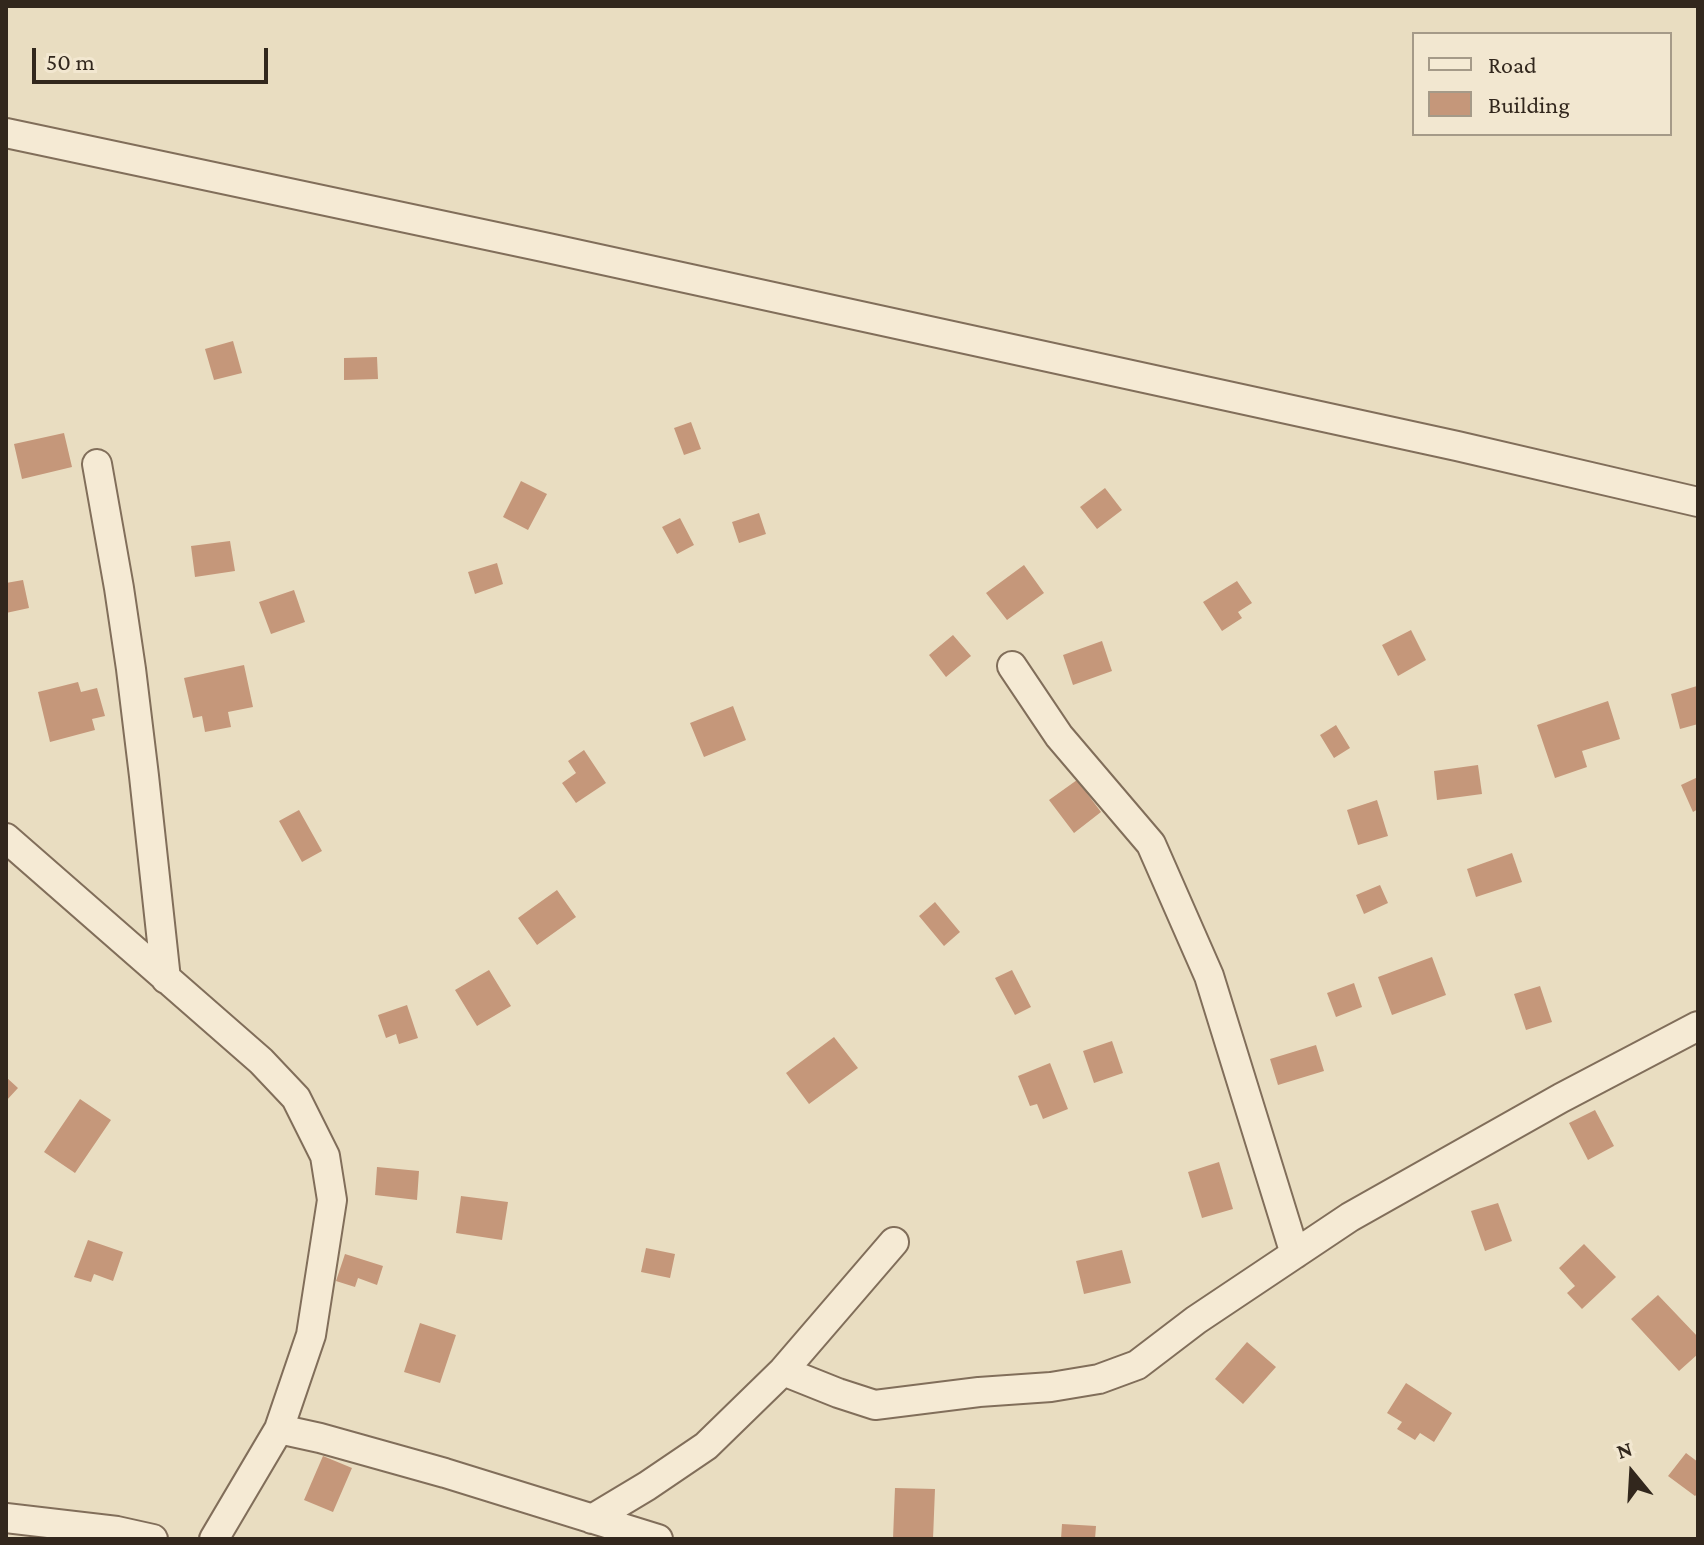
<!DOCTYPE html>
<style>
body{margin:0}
#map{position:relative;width:1704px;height:1545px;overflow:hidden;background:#e9ddc1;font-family:"Crimson Pro",serif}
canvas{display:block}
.frame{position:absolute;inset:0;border:8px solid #32271d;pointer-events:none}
.legend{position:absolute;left:1412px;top:32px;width:260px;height:104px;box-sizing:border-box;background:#f2e7d0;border:2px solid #a59a88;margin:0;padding:10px 14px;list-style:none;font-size:24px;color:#32271d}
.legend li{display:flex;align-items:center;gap:16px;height:40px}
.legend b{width:40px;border:2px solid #a59a88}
.north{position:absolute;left:1592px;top:1433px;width:80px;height:80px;-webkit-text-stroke:6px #f2e7d0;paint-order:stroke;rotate:342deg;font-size:22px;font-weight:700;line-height:32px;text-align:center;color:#32271d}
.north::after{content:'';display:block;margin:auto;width:28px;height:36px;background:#32271d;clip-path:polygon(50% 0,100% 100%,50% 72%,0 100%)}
.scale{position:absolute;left:32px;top:48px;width:236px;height:36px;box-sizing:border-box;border:4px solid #32271d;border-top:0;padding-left:10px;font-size:24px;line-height:28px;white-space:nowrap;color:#32271d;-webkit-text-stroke:6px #f2e7d0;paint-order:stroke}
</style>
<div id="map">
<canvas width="1704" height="1545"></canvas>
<div class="frame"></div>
<ul class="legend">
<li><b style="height:10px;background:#f5ead4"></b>Road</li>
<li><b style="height:22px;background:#c5977a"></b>Building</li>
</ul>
<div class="north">N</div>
<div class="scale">50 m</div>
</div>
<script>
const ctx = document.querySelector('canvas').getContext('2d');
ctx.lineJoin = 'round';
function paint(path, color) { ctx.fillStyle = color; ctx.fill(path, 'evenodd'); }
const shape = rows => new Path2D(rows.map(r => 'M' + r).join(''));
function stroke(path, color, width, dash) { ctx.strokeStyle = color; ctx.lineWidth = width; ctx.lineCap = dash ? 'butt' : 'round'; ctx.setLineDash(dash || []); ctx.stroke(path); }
paint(shape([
 [233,341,242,373,214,380,205,349],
 [377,357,378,379,344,380,344,358],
 [691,422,701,449,684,455,674,428],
 [64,433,72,467,22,479,14,444],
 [521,481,547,494,528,530,503,517],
 [1105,488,1122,510,1097,529,1080,507],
 [759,513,766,534,739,543,732,522],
 [680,518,694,545,677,554,662,527],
 [230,541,235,571,195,577,191,546],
 [497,563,503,584,475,594,468,572],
 [1024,565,1044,593,1007,620,986,593],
 [23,580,29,608,6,613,6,583],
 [1237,581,1252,603,1238,612,1242,618,1222,631,1203,602],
 [294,590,305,622,271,634,259,602],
 [1411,630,1426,660,1398,676,1382,645],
 [953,635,971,656,946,677,929,655],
 [1102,641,1112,671,1073,685,1063,655],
 [244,665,253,707,228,712,231,727,205,732,202,716,193,718,184,678],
 [78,682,81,692,97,688,105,716,92,719,95,730,50,742,38,692],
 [1697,686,1698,724,1680,729,1671,694],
 [1608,701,1620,739,1582,751,1587,767,1555,778,1537,725],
 [733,706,746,740,704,757,690,723],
 [1336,725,1350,748,1334,758,1320,735],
 [584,750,606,783,576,803,562,783,576,773,568,761],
 [1478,765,1482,794,1437,800,1434,771],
 [1698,777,1698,809,1693,812,1681,785],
 [1077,780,1101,812,1074,833,1049,800],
 [1377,800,1388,836,1358,845,1347,810],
 [299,810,322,851,302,862,279,821],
 [1512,853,1522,882,1476,897,1467,869],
 [1380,885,1388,903,1364,914,1356,895],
 [557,890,576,917,537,945,518,918],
 [935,902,960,932,944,946,919,916],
 [1432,957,1446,995,1392,1015,1378,977],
 [489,970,511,1006,477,1026,455,990],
 [1012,970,1031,1007,1015,1015,995,978],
 [1354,983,1362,1007,1336,1017,1327,993],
 [1540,986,1552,1022,1526,1030,1514,994],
 [407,1005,418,1038,399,1044,396,1034,386,1038,378,1015],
 [834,1037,858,1068,809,1104,786,1073],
 [1112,1041,1123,1073,1094,1083,1083,1051],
 [1316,1045,1324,1071,1278,1085,1270,1059],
 [1050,1063,1068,1109,1043,1119,1037,1104,1030,1106,1018,1076],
 [6,1077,18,1088,6,1101],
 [80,1099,111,1120,75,1173,44,1152],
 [1595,1110,1614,1146,1588,1160,1569,1123],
 [1219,1162,1233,1209,1202,1218,1188,1172],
 [377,1167,419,1171,417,1200,375,1195],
 [461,1196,508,1202,502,1240,456,1233],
 [1498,1203,1512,1241,1485,1251,1471,1211],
 [88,1240,123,1252,113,1281,94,1274,91,1282,74,1277],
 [1584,1244,1616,1277,1582,1309,1567,1293,1575,1286,1559,1268],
 [646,1248,675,1254,670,1278,641,1272],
 [1122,1250,1131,1283,1084,1294,1076,1261],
 [345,1254,383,1266,377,1285,358,1278,355,1287,336,1281],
 [1658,1295,1698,1337,1698,1354,1679,1371,1631,1319],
 [420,1323,456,1335,440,1383,404,1372],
 [1247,1342,1276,1367,1243,1404,1215,1379],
 [1406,1383,1452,1413,1434,1442,1420,1433,1415,1440,1397,1429,1402,1422,1387,1413],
 [1686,1453,1698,1462,1698,1493,1695,1496,1668,1476],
 [323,1456,352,1468,333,1512,304,1500],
 [895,1488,935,1489,933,1539,893,1539],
 [1062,1524,1096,1526,1095,1539,1061,1539]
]), '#c5977a');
const minor = shape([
 [6,133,548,248,1457,446,1698,502],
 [97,464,119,588,131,669,144,776,166,979],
 [1012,666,1059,736,1151,844,1209,976,1295,1254],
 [6,838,261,1061,296,1098,325,1156,332,1200,311,1335,279,1429,214,1539],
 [783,1371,838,1393,875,1405,979,1392,1051,1387,1099,1379,1137,1365,1196,1320,1350,1217,1561,1098,1698,1026],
 [279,1429,320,1438,445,1473,658,1539],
 [6,1518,117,1531,153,1539],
 [592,1519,647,1486,706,1446,783,1371,894,1242]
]);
stroke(minor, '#816e5a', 32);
stroke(minor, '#f5ead4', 28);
</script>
